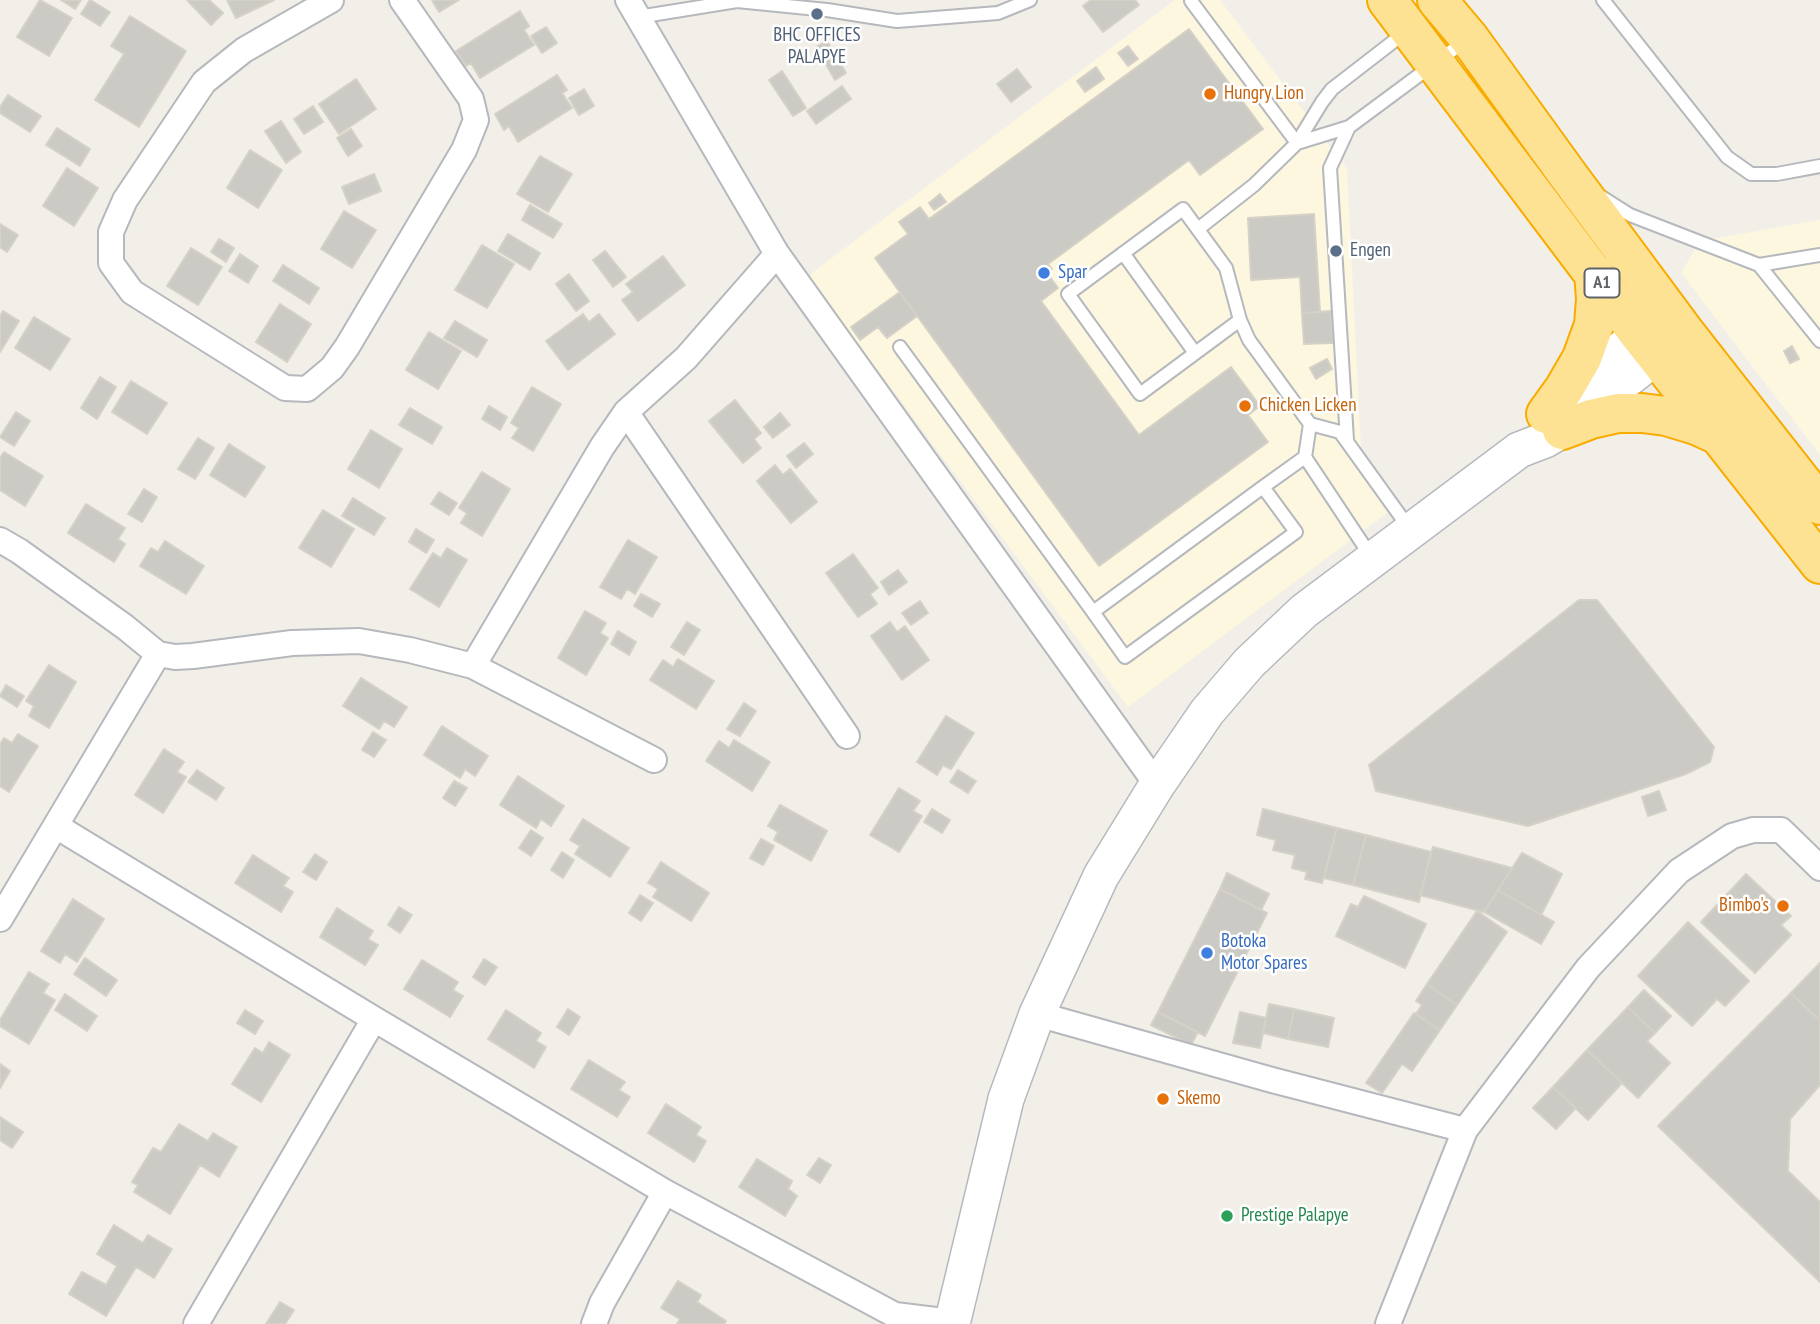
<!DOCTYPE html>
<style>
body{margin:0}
canvas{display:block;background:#f1efe8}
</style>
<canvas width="1820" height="1324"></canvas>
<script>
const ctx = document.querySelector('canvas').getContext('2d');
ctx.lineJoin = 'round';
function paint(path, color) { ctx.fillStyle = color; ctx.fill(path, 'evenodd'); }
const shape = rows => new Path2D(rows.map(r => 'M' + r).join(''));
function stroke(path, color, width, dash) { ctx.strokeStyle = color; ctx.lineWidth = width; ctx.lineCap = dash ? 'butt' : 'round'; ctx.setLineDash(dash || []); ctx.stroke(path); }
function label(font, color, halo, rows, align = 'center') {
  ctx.font = font + ' "PT Sans Narrow",sans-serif'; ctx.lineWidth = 5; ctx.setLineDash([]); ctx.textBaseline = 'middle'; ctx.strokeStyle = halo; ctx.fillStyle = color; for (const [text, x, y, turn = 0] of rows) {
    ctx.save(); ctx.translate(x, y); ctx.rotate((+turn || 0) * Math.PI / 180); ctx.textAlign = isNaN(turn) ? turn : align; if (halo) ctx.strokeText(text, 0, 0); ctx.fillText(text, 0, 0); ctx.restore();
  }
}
paint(shape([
 [1175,0,1220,0,1347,169,1361,450,1400,503,1128,707,808,276],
 [1820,220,1820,455,1681,273,1700,241]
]), '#fef7e0');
const building = shape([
 [40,0,72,18,49,56,17,37,40,0],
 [61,0,81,0,75,9,61,0],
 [90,0,110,12,100,26,81,14,90,0],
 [187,0,209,0,223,13,211,25,187,0],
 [227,0,274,0,236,18,227,0],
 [432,0,459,0,439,12,432,0],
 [1091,0,1135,0,1139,5,1103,32,1083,6,1091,0],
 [520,11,529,26,524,30,534,45,480,78,471,63,466,66,456,51,520,11],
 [130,16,186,51,139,127,95,100,124,54,111,46,130,16],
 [546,27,557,43,542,53,531,36,546,27],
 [1189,29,1263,129,1200,175,1189,160,1048,264,1052,269,1047,273,1058,288,1041,301,1139,435,1231,367,1260,406,1248,415,1268,442,1099,566,875,258,908,234,899,222,920,207,929,219,1189,29],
 [827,41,846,73,835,80,816,47,827,41],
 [1128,46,1138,59,1128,66,1118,53,1128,46],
 [1096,67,1104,79,1085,92,1077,81,1096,67],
 [1017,69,1031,87,1011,102,997,84,1017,69],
 [782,71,806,108,793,116,769,80,782,71],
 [557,75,567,90,562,93,572,108,518,142,509,126,504,130,495,114,557,75],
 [356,79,376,109,339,134,319,104,356,79],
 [842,86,851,99,816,124,807,111,842,86],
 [584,89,594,106,579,115,569,98,584,89],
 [8,95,41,116,30,132,0,113,0,107,8,95],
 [313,106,323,122,304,134,294,119,313,106],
 [281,121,301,152,286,163,265,131,281,121],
 [57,128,90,149,80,166,46,145,57,128],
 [351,129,362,146,348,156,337,138,351,129],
 [250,150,282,170,258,208,227,188,250,150],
 [540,156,572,174,548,212,517,194,540,156],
 [67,168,98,188,74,226,43,206,67,168],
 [374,174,381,191,349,204,342,187,374,174],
 [940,194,946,202,934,210,929,203,940,194],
 [530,205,562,224,553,238,522,220,530,205],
 [344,211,376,230,352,268,321,249,344,211],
 [1314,214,1320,312,1302,313,1300,277,1251,280,1248,218,1314,214],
 [0,224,18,235,7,252,0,247,0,224],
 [508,234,540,253,530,270,498,251,508,234],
 [219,239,234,248,226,262,211,252,219,239],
 [482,245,514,264,487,308,455,290,482,245],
 [191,248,222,267,198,305,167,286,191,248],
 [605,251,626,277,613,287,593,260,605,251],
 [240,254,258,266,248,283,229,271,240,254],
 [663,256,685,285,638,321,622,300,633,292,626,284,663,256],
 [283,265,319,288,309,304,273,281,283,265],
 [569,274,589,301,576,311,556,284,569,274],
 [900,292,917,316,887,338,878,327,860,340,851,327,900,292],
 [280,304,311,324,287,362,256,342,280,304],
 [3,311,19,321,0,352,0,316,3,311],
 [1331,311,1333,343,1304,344,1302,313,1331,311],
 [583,314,589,322,599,314,615,334,568,370,546,341,583,314],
 [34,317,70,339,50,370,15,348,34,317],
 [455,321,487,340,477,357,444,338,455,321],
 [429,332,461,351,438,389,406,370,429,332],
 [1792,346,1799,359,1790,363,1784,351,1792,346],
 [1327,359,1332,369,1316,379,1310,368,1327,359],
 [100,377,116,387,97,419,81,408,100,377],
 [131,381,167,403,147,434,112,412,131,381],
 [532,387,561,404,533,451,512,438,519,428,511,423,532,387],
 [735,400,761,433,754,439,761,448,743,463,709,421,735,400],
 [489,406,507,417,500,430,482,419,489,406],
 [410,408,442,427,432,444,399,425,410,408],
 [16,412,30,421,14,446,0,437,16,412],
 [780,413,790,425,773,438,764,427,780,413],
 [371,430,402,449,379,488,348,469,371,430],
 [198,438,214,448,195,479,178,469,198,438],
 [804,443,813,454,796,468,787,456,804,443],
 [229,444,265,467,245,497,210,475,229,444],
 [4,452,43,476,25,506,0,490,0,458,4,452],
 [775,465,783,475,790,469,817,502,791,523,757,481,775,465],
 [482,472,510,489,482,536,461,523,467,513,459,508,482,472],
 [144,489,157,497,142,522,128,514,144,489],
 [439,492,457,503,449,515,431,504,439,492],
 [353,498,385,518,374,535,342,516,353,498],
 [86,504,125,528,118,539,125,544,114,562,68,533,86,504],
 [323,510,354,529,331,567,299,548,323,510],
 [416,529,434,540,426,553,409,542,416,529],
 [628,540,657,557,635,594,627,589,621,599,600,587,628,540],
 [165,541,204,566,186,594,140,566,151,548,158,552,165,541],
 [447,548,467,560,439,607,410,589,433,553,441,558,447,548],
 [853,554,878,588,870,594,877,604,858,617,826,573,853,554],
 [898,570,907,582,889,595,881,582,898,570],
 [641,594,660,604,652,617,634,606,641,594],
 [1579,600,1597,600,1714,747,1710,762,1686,774,1528,826,1376,791,1369,765,1579,600],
 [920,601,928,613,911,625,902,613,920,601],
 [585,611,606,623,600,633,608,638,586,675,558,658,585,611],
 [687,622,700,630,684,655,671,647,687,622],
 [890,622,897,632,905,626,929,660,902,680,871,636,890,622],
 [618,631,636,642,629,655,611,644,618,631],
 [678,659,714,681,696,709,650,680,663,660,673,667,678,659],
 [49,665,76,682,49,728,29,716,34,706,26,701,49,665],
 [361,678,407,707,394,727,384,721,379,729,343,706,361,678],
 [6,685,24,696,17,707,0,696,6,685],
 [744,703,756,711,740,736,727,729,744,703],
 [946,716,974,733,951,769,943,765,937,775,917,762,946,716],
 [442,726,488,756,475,776,465,769,460,778,424,755,442,726],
 [373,732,386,740,374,757,362,750,373,732],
 [18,734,38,746,9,792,0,786,0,744,4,738,12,743,18,734],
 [734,740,770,762,752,791,706,761,719,741,729,748,734,740],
 [164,749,184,762,177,772,186,777,163,813,135,795,164,749],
 [197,770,224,788,216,800,188,782,197,770],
 [958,770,976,781,968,793,950,782,958,770],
 [518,776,564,806,551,826,541,819,536,828,500,805,518,776],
 [454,781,467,788,455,806,443,798,454,781],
 [899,788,920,801,913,811,922,816,899,852,870,835,899,788],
 [1659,791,1666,810,1648,816,1642,797,1659,791],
 [780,805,827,831,811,861,774,840,778,832,768,826,780,805],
 [932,809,950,820,942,833,924,822,932,809],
 [1263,809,1337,828,1322,883,1305,879,1307,872,1292,868,1295,855,1273,850,1276,840,1257,835,1263,809],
 [583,819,629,848,610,877,575,854,580,846,570,840,583,819],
 [1337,828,1366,835,1353,885,1324,878,1337,828],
 [531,830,543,838,531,856,519,848,531,830],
 [1366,835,1431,852,1419,902,1353,885,1366,835],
 [761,839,774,846,763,865,750,858,761,839],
 [1433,847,1512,868,1484,912,1420,895,1433,847],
 [562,852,574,860,563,878,551,870,562,852],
 [1522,853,1562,874,1541,915,1498,890,1522,853],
 [315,854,327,862,316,880,303,872,315,854],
 [253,855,289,878,283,886,293,892,281,912,235,883,253,855],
 [661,862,709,893,691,921,653,897,658,889,648,883,661,862],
 [1227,873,1269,894,1261,910,1220,889,1227,873],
 [1746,874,1791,916,1781,925,1791,935,1755,973,1701,922,1746,874],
 [1220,889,1267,913,1205,1036,1158,1012,1220,889],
 [1498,890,1554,922,1541,944,1484,912,1498,890],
 [640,895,653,903,641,921,629,913,640,895],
 [1364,896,1426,924,1405,968,1336,936,1351,904,1358,907,1364,896],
 [73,899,104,919,77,962,65,954,60,963,41,951,73,899],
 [399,907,412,915,400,933,388,925,399,907],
 [337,908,373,931,368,939,378,945,365,965,320,937,337,908],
 [1477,911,1507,932,1457,1005,1427,984,1477,911],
 [1688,922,1749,981,1725,1006,1717,999,1692,1026,1638,976,1688,922],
 [85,958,117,980,106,996,74,974,85,958],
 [484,959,497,967,485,985,473,977,484,959],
 [422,960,458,982,453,990,463,996,450,1017,404,989,422,960],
 [1820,963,1820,1021,1791,993,1820,963],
 [29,972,49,984,43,993,55,1000,29,1044,0,1026,0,1020,29,972],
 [1427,984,1457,1005,1440,1030,1416,1014,1422,1005,1416,1001,1427,984],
 [1644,990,1671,1016,1655,1033,1628,1007,1644,990],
 [1791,993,1820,1021,1820,1085,1790,1119,1788,1171,1820,1202,1820,1282,1658,1126,1791,993],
 [65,994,97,1016,87,1031,55,1010,65,994],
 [1269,1004,1294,1009,1288,1039,1263,1033,1269,1004],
 [1628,1007,1655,1033,1647,1041,1670,1063,1638,1098,1587,1050,1628,1007],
 [568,1009,580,1017,569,1035,557,1027,568,1009],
 [1294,1009,1334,1018,1328,1047,1288,1039,1294,1009],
 [245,1010,263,1021,255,1034,237,1023,245,1010],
 [506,1010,541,1033,536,1041,546,1047,534,1068,488,1039,506,1010],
 [1158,1012,1198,1032,1191,1045,1151,1025,1158,1012],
 [1240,1012,1266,1018,1260,1048,1233,1043,1240,1012],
 [1414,1013,1440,1030,1412,1071,1402,1064,1382,1093,1366,1083,1414,1013],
 [269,1042,290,1055,261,1102,232,1084,255,1048,263,1053,269,1042],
 [1587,1050,1622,1083,1588,1120,1553,1087,1587,1050],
 [589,1060,625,1082,619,1090,630,1097,617,1117,571,1089,589,1060],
 [0,1064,10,1071,0,1088,0,1064],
 [1553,1087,1576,1108,1556,1129,1533,1108,1553,1087],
 [666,1104,701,1127,696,1135,706,1141,694,1162,648,1133,666,1104],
 [0,1117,23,1132,12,1148,0,1140,0,1117],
 [179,1124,208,1141,213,1133,237,1147,219,1177,200,1165,170,1214,134,1192,138,1185,132,1182,153,1148,161,1152,179,1124],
 [819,1158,831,1165,820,1183,807,1175,819,1158],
 [757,1159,792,1181,788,1189,797,1196,785,1216,739,1187,757,1159],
 [114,1225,143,1243,148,1235,172,1249,154,1278,136,1267,106,1316,69,1294,82,1272,106,1285,117,1266,97,1254,114,1225],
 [678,1281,701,1295,697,1302,726,1321,724,1324,677,1324,680,1319,661,1308,678,1281],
 [280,1302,294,1310,285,1324,266,1324,280,1302]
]);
paint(building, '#cccac5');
stroke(building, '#d6d1c6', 2);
const lane = shape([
 [1603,0,1727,157,1751,174,1777,174,1820,166],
 [1191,1,1297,143],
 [638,17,737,1,827,10,897,21,998,13,1030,0],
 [1297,143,1349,127,1465,41],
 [1600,196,1630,215,1759,265,1820,255],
 [1198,229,1254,185,1297,143,1322,102,1332,89,1407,31],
 [1123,253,1195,353],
 [1759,265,1820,341],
 [1240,320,1140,394,1068,294,1183,209,1226,268,1240,320,1249,340,1310,424,1340,432,1409,528],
 [900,347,1093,612],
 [1310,424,1305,457,1372,558],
 [1347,440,1330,168,1349,127],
 [1263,487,1296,532,1125,657,1093,612,1263,487,1305,457]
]);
const street = shape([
 [331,0,244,50,204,82,125,200,111,232,111,263,132,292,285,388,307,389,332,368,347,347,464,150,476,120,471,99,402,0],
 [628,0,777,254,1157,785],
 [626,412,847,736],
 [0,540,19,551,125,627,158,654,175,657,193,656,292,643,359,641,410,650,473,666,654,760],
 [473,666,602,447,626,412,686,358,777,254],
 [56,826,374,1019,665,1192,895,1315,952,1322],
 [0,919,158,654],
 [1037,1014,1272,1080,1465,1130],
 [196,1324,374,1019],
 [594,1324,602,1303,665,1192],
 [1388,1324,1465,1130,1588,968,1679,871,1732,836,1753,830,1781,830,1820,868]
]);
const secondary = shape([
 [1562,400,1660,316],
 [952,1324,1006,1099,1037,1014,1101,876,1157,785,1207,712,1249,663,1304,611,1519,450,1545,440,1562,430,1678,340]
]);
const highway = shape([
 [1387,0,1639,334,1820,564],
 [1437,0,1469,38,1568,175,1686,334,1820,505],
 [1546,414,1564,389,1582,358,1594,325,1596,299,1594,273],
 [1562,430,1591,419,1618,413,1642,413,1666,416,1696,425,1718,435]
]);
stroke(lane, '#b5b8bc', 16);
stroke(street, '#b5b8bc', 28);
stroke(secondary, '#b6babf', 38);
stroke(highway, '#f9ab00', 42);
stroke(lane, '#fff', 12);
stroke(street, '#fff', 24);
stroke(secondary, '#fff', 35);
stroke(highway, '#fde293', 38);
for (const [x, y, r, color] of [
 [817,14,7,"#5c6f8a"],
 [1210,94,7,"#e8710a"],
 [1336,251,7,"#5c6f8a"],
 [1044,273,7,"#3f7fe0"],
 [1245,406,7,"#e8710a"],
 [1783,906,7,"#e8710a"],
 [1207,953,7,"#3f7fe0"],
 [1163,1099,7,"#e8710a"],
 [1227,1216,7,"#2e9e5b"]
]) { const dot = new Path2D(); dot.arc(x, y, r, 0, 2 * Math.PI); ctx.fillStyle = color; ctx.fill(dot); stroke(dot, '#fff', 2.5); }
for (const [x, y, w] of [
 [1602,283,35]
]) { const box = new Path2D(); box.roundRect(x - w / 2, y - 14.5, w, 29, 5); ctx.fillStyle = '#fff'; ctx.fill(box); stroke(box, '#5f6368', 2); }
label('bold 18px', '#5f6368', null, [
 ["A1",1602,283]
]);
label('19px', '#4e5e75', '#fff', [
 ["BHC OFFICES",817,36],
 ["PALAPYE",817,58],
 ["Engen",1350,251,"left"]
]);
label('19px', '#c56008', '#fff', [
 ["Hungry Lion",1224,94],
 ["Chicken Licken",1259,406],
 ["Bimbo's",1769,906,"right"],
 ["Skemo",1177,1099]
], 'left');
label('19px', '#366cbe', '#fff', [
 ["Spar",1058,273],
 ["Botoka",1221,942],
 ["Motor Spares",1221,964]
], 'left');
label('19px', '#27864d', '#fff', [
 ["Prestige Palapye",1241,1216]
], 'left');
</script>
